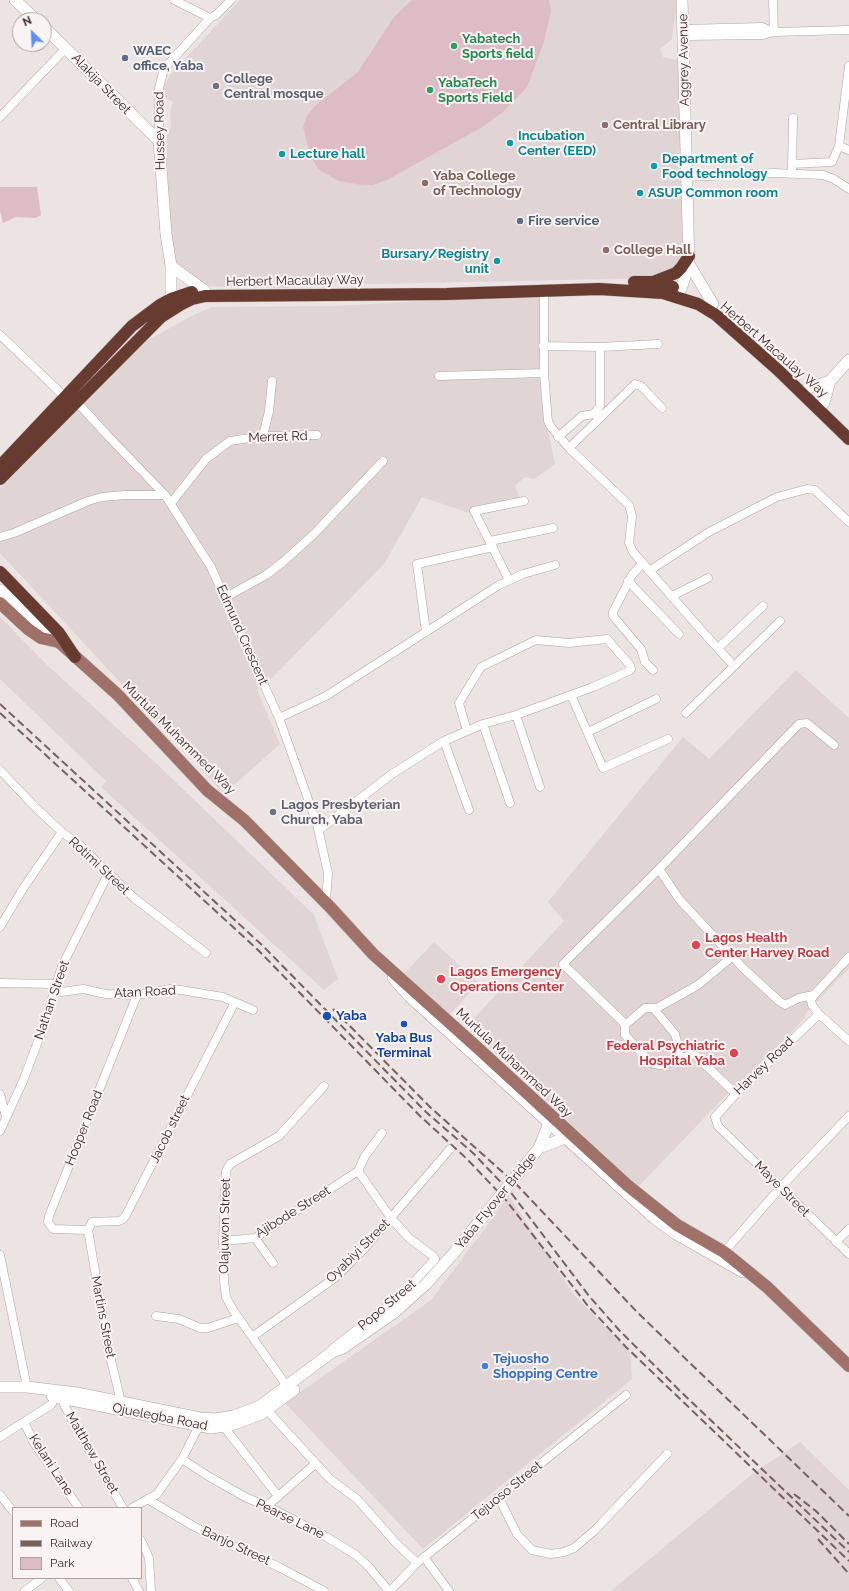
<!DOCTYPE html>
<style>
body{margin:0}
#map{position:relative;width:849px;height:1591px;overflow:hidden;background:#ece3e3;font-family:Raleway,sans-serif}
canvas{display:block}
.legend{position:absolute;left:12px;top:1507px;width:130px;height:72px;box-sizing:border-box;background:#f9f3f4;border:1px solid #aea1a0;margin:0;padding:5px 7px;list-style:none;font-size:12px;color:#3d2723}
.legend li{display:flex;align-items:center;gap:8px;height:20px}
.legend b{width:20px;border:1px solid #aea1a0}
.north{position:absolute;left:12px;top:12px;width:40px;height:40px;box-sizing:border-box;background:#f9f3f4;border:1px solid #aea1a0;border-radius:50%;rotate:336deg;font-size:11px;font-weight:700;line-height:16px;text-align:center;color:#3d2723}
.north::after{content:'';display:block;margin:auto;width:14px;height:18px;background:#6090ed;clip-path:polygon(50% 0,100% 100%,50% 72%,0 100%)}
</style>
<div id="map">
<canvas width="849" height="1591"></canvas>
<ul class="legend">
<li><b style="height:5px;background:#a07169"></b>Road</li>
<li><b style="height:5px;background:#78615d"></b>Railway</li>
<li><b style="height:11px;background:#ddbcc6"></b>Park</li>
</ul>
<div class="north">N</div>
</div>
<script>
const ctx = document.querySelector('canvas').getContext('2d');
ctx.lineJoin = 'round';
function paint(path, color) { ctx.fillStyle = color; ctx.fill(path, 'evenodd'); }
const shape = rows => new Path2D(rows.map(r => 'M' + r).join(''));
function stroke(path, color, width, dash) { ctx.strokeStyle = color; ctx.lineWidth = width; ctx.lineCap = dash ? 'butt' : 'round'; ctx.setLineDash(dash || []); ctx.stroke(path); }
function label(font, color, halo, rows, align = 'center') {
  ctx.font = font + ' Raleway,sans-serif'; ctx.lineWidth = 4; ctx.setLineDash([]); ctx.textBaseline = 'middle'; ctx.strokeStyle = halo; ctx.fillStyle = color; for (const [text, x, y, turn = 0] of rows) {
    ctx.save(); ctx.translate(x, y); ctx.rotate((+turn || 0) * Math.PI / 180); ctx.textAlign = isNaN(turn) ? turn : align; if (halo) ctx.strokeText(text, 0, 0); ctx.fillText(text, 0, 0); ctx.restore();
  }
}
paint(shape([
 [240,0,677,0,672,39,660,49,663,57,682,61,683,262,657,278,373,284,354,282,310,284,288,288,207,286,185,273,178,264,172,253,168,233,167,133,171,128,170,112,173,102,164,97,164,87,170,75],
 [543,294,539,371,543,410,555,464,534,479,525,477,515,486,522,504,475,515,422,497,384,564,271,679,257,690,280,744,224,794,0,553,0,488,138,346,193,315,213,307,336,306],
 [0,617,47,665,158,765,314,915,338,979,324,990,101,787,106,781,0,679],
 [796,670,849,718,849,968,805,1014,805,1018,736,1089,734,1087,638,1187,467,1026,564,921,548,902,683,737,709,759],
 [434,942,479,983,448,1016,404,974],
 [509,1196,574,1295,630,1352,632,1379,423,1549,285,1403,431,1300],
 [800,1442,849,1490,849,1591,611,1591,756,1471]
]), '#e0d4d4');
paint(shape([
 [412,0,549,0,551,11,544,42,527,87,504,111,484,126,387,180,373,185,362,185,339,181,318,169,310,155,303,127,307,116,316,105,358,72,394,17],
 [0,187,37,187,41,215,36,218,16,217,3,223,0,211]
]), '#ddbcc6');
const street = shape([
 [174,0,210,18],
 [773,0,774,32],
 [683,29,762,27,774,32],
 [684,36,763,35,774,32,849,30],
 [849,66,839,146,849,150],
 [0,117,66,48],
 [159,141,159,88,164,69,210,18,216,15,231,0],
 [792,164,832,162,839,146],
 [792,169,793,118],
 [686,177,774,173,823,175,834,179,849,189],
 [544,290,544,373,548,421,551,427,569,448,629,505,632,516,629,543,633,552,694,622,734,666],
 [0,335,65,397],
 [543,346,600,347,658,344],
 [439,376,544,373],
 [77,402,108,436,165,495,211,567,279,718,317,824,328,873,326,901,329,905],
 [263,436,269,411,272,381],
 [558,437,582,416,594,414,600,406,600,347],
 [569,448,635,384,641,386,662,408],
 [171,503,206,459,230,441,263,436,317,435],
 [0,537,14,533,88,501,102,497,125,495,165,495],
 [490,541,553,528],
 [643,563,632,575,613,612,613,616,641,649,645,662,653,670],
 [649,571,709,532,777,497,807,489,815,490,849,522],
 [509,580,474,511,524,501],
 [628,581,679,634],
 [672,596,708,578],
 [226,597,266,575,283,562,314,534,383,461],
 [426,632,417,564,493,547],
 [718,648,763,606],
 [571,695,603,768,668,739],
 [686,713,780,621],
 [516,715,540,787],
 [279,718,326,696,499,585,523,574,555,565],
 [483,724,510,803],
 [588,732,656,699],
 [444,741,469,810],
 [0,770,36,808,62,832,81,846,134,898,206,953],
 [319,830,392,774,444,741,483,724,516,715,593,687,629,671,631,669,630,665,607,639,569,643,536,640,481,667,459,703,467,731],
 [659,869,679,899,743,968,779,1001,785,1005,799,998,814,995],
 [0,927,24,887,62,832],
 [849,957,814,995,811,1000,812,1005,819,1014,849,1041],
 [0,983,56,984],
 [54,993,83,989,106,994,137,995,170,989,181,990,223,997,253,1010],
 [654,1009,675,1034,678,1045,679,1059],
 [819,1014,736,1094,715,1117,718,1126,849,1254],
 [625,1025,645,1008,657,1008,698,985,733,956],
 [0,1094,6,1117],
 [736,1094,694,1054,660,1065,651,1063,625,1035,625,1025,621,1020,563,964,659,869,799,724,807,723,834,745],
 [0,1131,23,1081,43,1028,62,966,109,872],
 [358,1171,365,1156,382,1133],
 [88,1230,53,1229,48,1222,49,1216,137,995],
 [88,1230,92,1222,119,1221,123,1219,126,1215,235,1002],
 [88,1230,109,1352,121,1402],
 [255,1238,273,1263],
 [223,1241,255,1238,358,1171],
 [836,1242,849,1229],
 [724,1252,780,1188,849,1116],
 [0,1255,27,1387],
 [156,1316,179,1319,200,1328,208,1328,238,1318],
 [252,1337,336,1277,364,1249,450,1149],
 [332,1349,404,1293,435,1259,433,1256,409,1238,391,1218,358,1171],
 [289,1389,233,1310,226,1297,224,1281,223,1241,226,1171,230,1164,279,1136,324,1086],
 [61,1398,75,1426,123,1508],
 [267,1410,330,1479,357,1499,396,1543,417,1563],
 [24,1422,34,1443,79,1508],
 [224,1427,278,1496],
 [0,1437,51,1405,56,1397],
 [182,1459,208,1476,247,1498,267,1506,325,1536,356,1555,368,1566,389,1591],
 [0,1495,13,1511],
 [499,1498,517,1534,532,1550,551,1554,564,1552,574,1548,594,1531,667,1454],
 [149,1500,195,1527,235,1547,279,1567,324,1591],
 [267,1506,315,1464],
 [132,1508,157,1494,182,1459,199,1426],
 [141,1540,149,1558,151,1591],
 [424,1557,449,1591],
 [59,1578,69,1591],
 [132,1578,139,1591],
 [25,1591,42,1578],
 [390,1591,417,1563,626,1395]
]);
const secondary = shape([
 [15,0,36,20],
 [44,27,159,141,166,234,171,266,171,299],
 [689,264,713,304],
 [171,266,205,291],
 [681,289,689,264,682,0],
 [808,388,830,381],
 [824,403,830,381,849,360],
 [0,590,59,642],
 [393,978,410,997,654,1218,676,1234,743,1272],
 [539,1148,565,1138],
 [539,1148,549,1123],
 [0,1387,27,1387,77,1393,200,1418,215,1419,234,1416,260,1406,332,1352,343,1348,395,1312,426,1284,453,1254],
 [52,1396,211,1428,232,1425,261,1414,294,1390]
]);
const primary = shape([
 [0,603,28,629,41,638,59,642,118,695,207,790,244,820,330,907,373,954,481,1051,627,1185,677,1225,724,1252,740,1265,767,1287,849,1366]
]);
const highway = shape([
 [634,282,653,282,673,287],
 [653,282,676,273,681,268,689,256],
 [0,466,132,326,160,305,171,299,192,292],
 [0,479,161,317,180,305,192,299,205,296,447,294,599,289,663,293,698,304,716,315,778,370,849,439],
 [0,572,59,633,75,657]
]);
stroke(street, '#b0a3a2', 9);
stroke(secondary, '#b4a09e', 12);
stroke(primary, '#c5bebd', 13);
stroke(highway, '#c5bebd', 13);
stroke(street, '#fff', 8);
stroke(secondary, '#fff', 11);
stroke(primary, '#a07169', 12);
stroke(highway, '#683b30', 12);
stroke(shape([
 [0,704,263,946,426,1112,473,1153,512,1194,589,1296,619,1330,678,1389,849,1552],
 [0,713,258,950,420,1116,466,1158,505,1199,588,1306,626,1347,849,1561],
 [333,1009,430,1107,518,1186,638,1313,849,1516],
 [794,1494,816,1511,849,1544],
 [818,1539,849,1574]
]), '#78615d', 2, [8, 4]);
const secondaryBridge = shape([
 [453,1254,539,1148]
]);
stroke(secondaryBridge, '#b4a09e', 12, []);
stroke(secondaryBridge, '#fff', 11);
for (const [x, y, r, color] of [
 [454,46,4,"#2e9e5b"],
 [125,58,4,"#5c6f8a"],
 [216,86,4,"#6b7280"],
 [430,90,4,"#2e9e5b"],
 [605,125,4,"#8d6e63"],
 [510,143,4,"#0f9aa8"],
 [282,154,4,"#0f9aa8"],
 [654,166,4,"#0f9aa8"],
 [425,183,4,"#8d6e63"],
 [640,193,4,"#0f9aa8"],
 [520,221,4,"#5c6f8a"],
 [606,250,4,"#8d6e63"],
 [497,261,4,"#0f9aa8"],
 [273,812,4,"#6b7280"],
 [696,945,5,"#e0444e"],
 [441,979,5,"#e0444e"],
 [327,1016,5,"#1a4fb4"],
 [404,1024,4,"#1a4fb4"],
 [734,1053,5,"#e0444e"],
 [485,1366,4,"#3f7fe0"]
]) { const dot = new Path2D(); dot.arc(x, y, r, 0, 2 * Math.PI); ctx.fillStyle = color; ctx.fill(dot); stroke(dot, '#f9f3f4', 1.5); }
label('bold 13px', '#27864d', '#f9f3f4', [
 ["Yabatech",462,39],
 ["Sports field",462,54],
 ["YabaTech",438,83],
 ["Sports Field",438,98]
], 'left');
label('bold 13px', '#4e5e75', '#f9f3f4', [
 ["WAEC",133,51],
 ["office, Yaba",133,66],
 ["Fire service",528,221]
], 'left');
label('13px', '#3d2723', '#f9f3f4', [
 ["Aggrey Avenue",684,60,-91],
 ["Alakija Street",101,84,46],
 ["Hussey Road",160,131,-91],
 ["Herbert Macaulay Way",295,281,-1],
 ["Herbert Macaulay Way",774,350,41],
 ["Merret Rd",278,437,-2],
 ["Edmund Crescent",242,635,66],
 ["Murtula Muhammed Way",179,738,45],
 ["Rotimi Street",99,866,43],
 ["Atan Road",145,992,-3],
 ["Nathan Street",52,1000,-71],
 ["Murtula Muhammed Way",514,1063,43],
 ["Harvey Road",764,1066,-44],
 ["Hooper Road",84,1128,-68],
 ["Jacob street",170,1129,-64],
 ["Maye Street",782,1189,45],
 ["Yaba Flyover Bridge",496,1201,-51],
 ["Ajibode Street",293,1212,-32],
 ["Olajuwon Street",225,1226,-89],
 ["Oyabiyi Street",358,1251,-45],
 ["Popo Street",387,1305,-40],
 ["Martins Street",103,1317,79],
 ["Ojuelegba Road",160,1417,11],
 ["Matthew Street",92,1453,60],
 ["Kelani Lane",51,1465,57],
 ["Tejuoso Street",507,1491,-39],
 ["Pearse Lane",290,1519,26],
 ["Banjo Street",236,1546,25]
]);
label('bold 13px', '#5b616d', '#f9f3f4', [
 ["College",224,79],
 ["Central mosque",224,94],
 ["Lagos Presbyterian",281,805],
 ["Church, Yaba",281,820]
], 'left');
label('bold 13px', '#785e54', '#f9f3f4', [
 ["Central Library",613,125],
 ["Yaba College",433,176],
 ["of Technology",433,191],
 ["College Hall",614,250]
], 'left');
label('bold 13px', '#0d838f', '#f9f3f4', [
 ["Incubation",518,136],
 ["Center (EED)",518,151],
 ["Lecture hall",290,154],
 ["Department of",662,159],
 ["Food technology",662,174],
 ["ASUP Common room",648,193],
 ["Bursary/Registry",489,254,"right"],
 ["unit",489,269,"right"]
], 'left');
label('bold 13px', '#be3a42', '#f9f3f4', [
 ["Lagos Health",705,938],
 ["Center Harvey Road",705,953],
 ["Lagos Emergency",450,972],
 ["Operations Center",450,987],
 ["Federal Psychiatric",725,1046,"right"],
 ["Hospital Yaba",725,1061,"right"]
], 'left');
label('bold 13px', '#164399', '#f9f3f4', [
 ["Yaba",336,1016],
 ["Yaba Bus",404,1038,"center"],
 ["Terminal",404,1053,"center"]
], 'left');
label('bold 13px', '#366cbe', '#f9f3f4', [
 ["Tejuosho",493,1359],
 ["Shopping Centre",493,1374]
], 'left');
</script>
